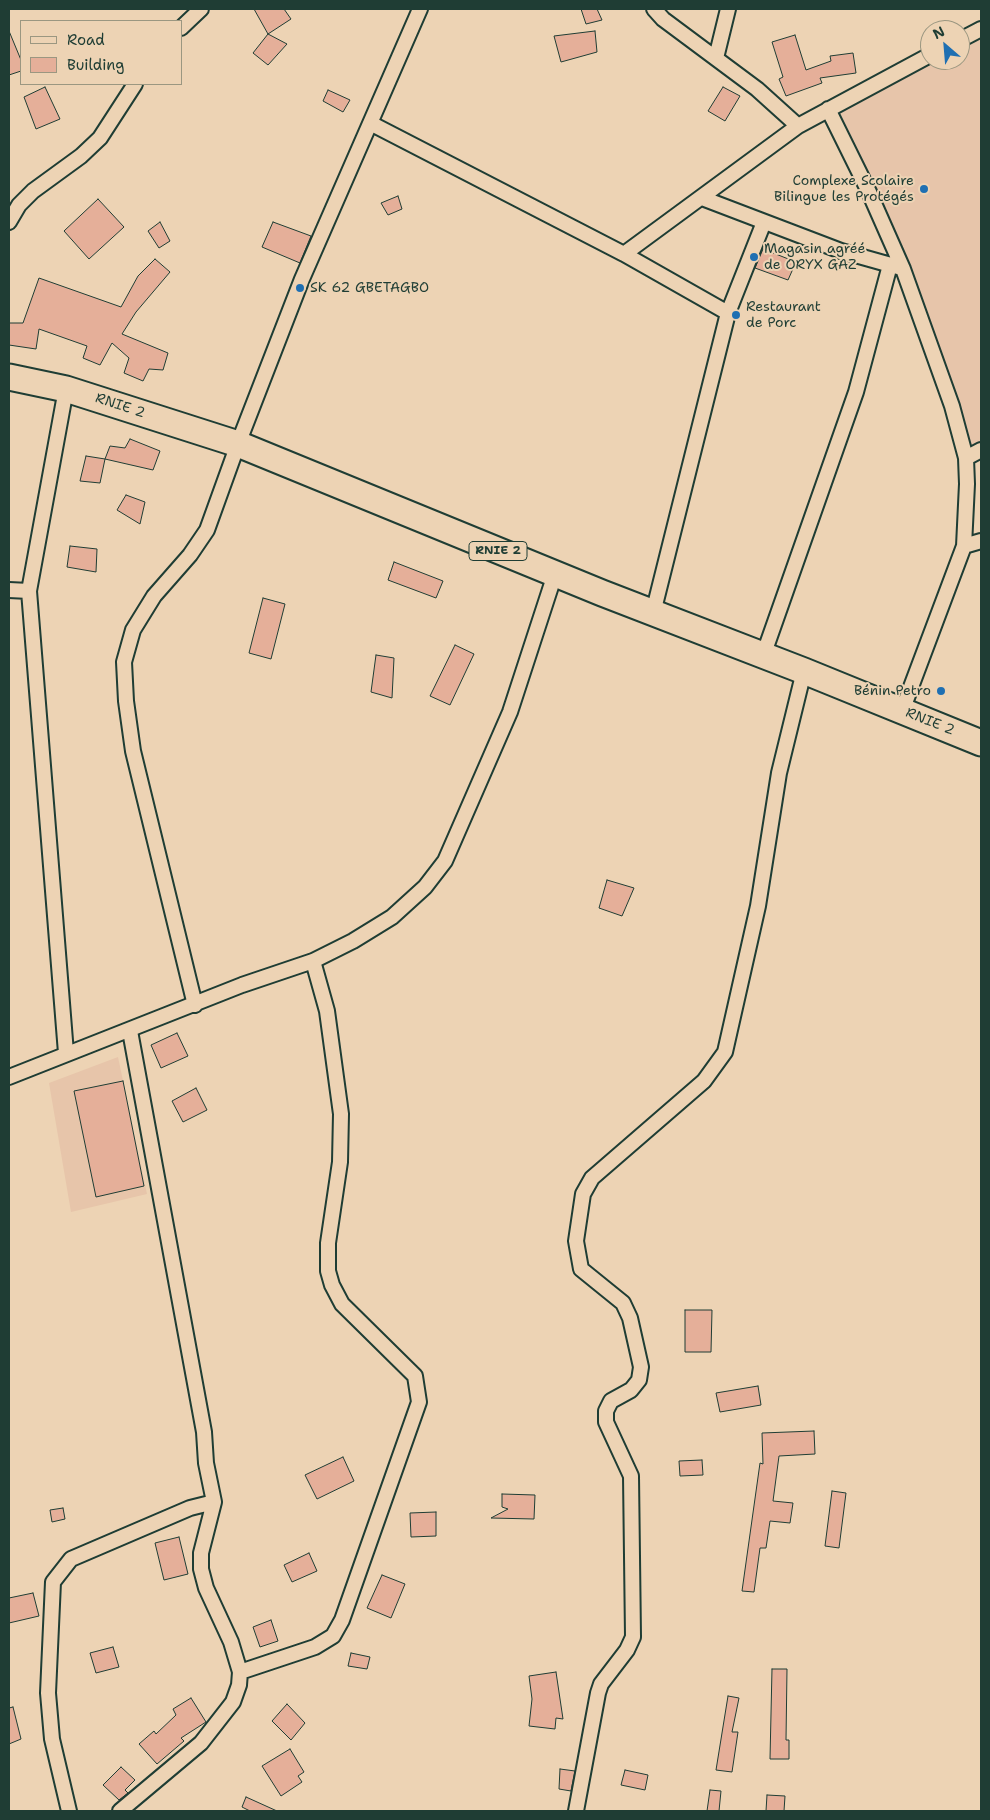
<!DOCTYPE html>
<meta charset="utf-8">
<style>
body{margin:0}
#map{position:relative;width:990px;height:1820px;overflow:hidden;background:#edd3b4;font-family:"Shantell Sans",sans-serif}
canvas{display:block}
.frame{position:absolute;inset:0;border:10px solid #1f3d34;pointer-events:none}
.legend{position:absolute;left:20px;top:20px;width:162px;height:65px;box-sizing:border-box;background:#edd3b4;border:1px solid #9b9781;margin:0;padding:6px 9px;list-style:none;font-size:15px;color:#1f3d34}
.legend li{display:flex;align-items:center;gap:10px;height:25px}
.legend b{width:25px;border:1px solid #9b9781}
.north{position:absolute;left:920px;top:20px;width:50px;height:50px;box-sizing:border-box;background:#edd3b4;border:1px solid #9b9781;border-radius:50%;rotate:333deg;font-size:14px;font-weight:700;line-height:20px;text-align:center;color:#1f3d34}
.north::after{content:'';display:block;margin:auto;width:18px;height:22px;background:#1f6fb2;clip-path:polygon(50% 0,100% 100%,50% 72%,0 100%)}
</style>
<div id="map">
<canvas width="990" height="1820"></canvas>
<div class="frame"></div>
<ul class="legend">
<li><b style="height:6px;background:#edd3b4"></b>Road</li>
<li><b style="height:14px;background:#e5af99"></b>Building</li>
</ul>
<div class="north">N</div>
</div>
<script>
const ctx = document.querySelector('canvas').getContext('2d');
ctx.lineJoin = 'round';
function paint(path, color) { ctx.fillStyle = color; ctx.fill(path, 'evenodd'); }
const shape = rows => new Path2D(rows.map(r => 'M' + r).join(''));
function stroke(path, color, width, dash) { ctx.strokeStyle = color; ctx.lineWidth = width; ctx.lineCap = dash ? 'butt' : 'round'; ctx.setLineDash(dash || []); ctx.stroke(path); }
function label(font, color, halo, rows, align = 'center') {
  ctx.font = font + ' "Shantell Sans",sans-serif'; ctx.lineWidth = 4; ctx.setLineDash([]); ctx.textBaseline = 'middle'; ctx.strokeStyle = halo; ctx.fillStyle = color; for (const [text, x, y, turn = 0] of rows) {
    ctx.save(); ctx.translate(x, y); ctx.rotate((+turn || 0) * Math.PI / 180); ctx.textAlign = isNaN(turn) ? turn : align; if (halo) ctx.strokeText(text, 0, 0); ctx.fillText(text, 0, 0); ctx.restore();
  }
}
paint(shape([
 [981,29,981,450,966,458,903,269,828,109,930,60,960,60,960,40],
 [118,1057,147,1194,71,1212,49,1083]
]), '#e7c5aa');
const building = shape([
 [254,9,284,9,291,19,268,34,254,9],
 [581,9,597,9,602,20,586,24,581,9],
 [9,31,21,60,21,71,9,75,9,31],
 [595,31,597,52,561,62,554,36,595,31],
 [268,34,287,44,268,65,253,53,268,34],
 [795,35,806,70,831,61,830,56,853,53,856,73,820,78,822,83,786,96,779,79,783,77,772,42,795,35],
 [45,87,60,119,36,129,24,97,45,87],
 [723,87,740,96,725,121,708,111,723,87],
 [328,90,350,100,343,112,323,101,328,90],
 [398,196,402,209,388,215,381,203,398,196],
 [98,199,124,227,89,259,64,231,98,199],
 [160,222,170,241,159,248,148,231,160,222],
 [273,222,311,236,300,263,262,247,273,222],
 [763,249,796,262,788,280,755,268,763,249],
 [155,259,170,272,136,312,122,334,168,353,163,370,149,369,143,381,124,373,129,358,112,343,100,365,83,358,87,346,39,329,36,349,9,345,9,323,23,323,39,278,121,307,138,276,155,259],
 [130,439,160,451,153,470,105,459,110,446,125,448,130,439],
 [86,456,105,459,100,483,80,481,86,456],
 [126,495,145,502,140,524,117,510,126,495],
 [70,546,97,549,96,572,67,567,70,546],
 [394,562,443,581,436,598,388,580,394,562],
 [263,598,285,604,271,659,249,653,263,598],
 [455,645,474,654,450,705,430,696,455,645],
 [376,655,394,658,392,698,371,692,376,655],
 [607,880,634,888,622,916,599,908,607,880],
 [177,1033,188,1056,161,1068,151,1045,177,1033],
 [123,1081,144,1186,96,1197,74,1091,123,1081],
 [196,1088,207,1110,183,1122,172,1101,196,1088],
 [685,1310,712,1310,711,1352,685,1352,685,1310],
 [758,1386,761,1405,720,1412,716,1393,758,1386],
 [814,1431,815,1454,779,1456,773,1501,793,1503,790,1523,770,1521,766,1548,760,1548,754,1592,742,1591,760,1463,763,1464,762,1433,814,1431],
 [343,1457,354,1481,317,1499,305,1475,343,1457],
 [702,1460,703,1475,680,1476,679,1461,702,1460],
 [832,1491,846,1493,839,1548,825,1546,832,1491],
 [502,1494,535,1495,534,1519,491,1518,508,1509,502,1507,502,1494],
 [63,1508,65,1519,52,1522,50,1510,63,1508],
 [436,1512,436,1536,411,1537,410,1513,436,1512],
 [179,1537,188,1574,164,1580,155,1543,179,1537],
 [309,1553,317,1571,292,1582,284,1565,309,1553],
 [382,1575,405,1584,391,1618,367,1608,382,1575],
 [33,1593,39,1616,9,1623,9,1598,33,1593],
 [271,1620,278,1641,260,1647,253,1627,271,1620],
 [113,1647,119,1667,96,1673,90,1653,113,1647],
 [351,1653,370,1657,367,1669,348,1666,351,1653],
 [772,1669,787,1669,786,1740,789,1740,789,1759,770,1759,772,1669],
 [556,1672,563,1719,556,1718,555,1729,529,1726,532,1699,529,1676,556,1672],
 [728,1696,739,1698,732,1732,738,1732,732,1772,716,1770,728,1696],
 [191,1698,206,1722,181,1738,184,1741,157,1764,139,1744,154,1731,156,1734,176,1715,173,1709,191,1698],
 [287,1704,305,1723,291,1740,272,1721,287,1704],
 [13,1707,21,1739,9,1744,9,1708,13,1707],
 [290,1749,304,1772,298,1776,302,1782,281,1796,262,1766,290,1749],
 [121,1767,135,1780,125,1790,128,1793,119,1800,103,1785,121,1767],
 [560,1769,575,1771,571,1791,559,1789,560,1769],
 [625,1770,648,1775,645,1790,621,1785,625,1770],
 [710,1790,721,1791,719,1811,707,1811,710,1790],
 [767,1795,785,1796,784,1811,766,1811,767,1795],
 [246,1797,277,1811,250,1811,242,1807,246,1797]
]);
paint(building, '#e5af99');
stroke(building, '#1f3d34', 1);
const street = shape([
 [654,9,663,19,757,89,798,126],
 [181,28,201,9],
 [960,40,981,29],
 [716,58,728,9],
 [828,109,869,192,903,269,952,406,966,458,967,484,964,546,902,711],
 [372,124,624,254,728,313],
 [702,198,841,251,898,267],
 [9,222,19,205,33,191,81,156,100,138,135,84],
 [624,254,798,126,930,55],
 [966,458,981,450],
 [964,546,981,541],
 [9,590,29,591],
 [653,613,728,313,764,222],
 [763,656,856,392,890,265],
 [195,1005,133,751,126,701,124,662,133,630,154,596,190,555,207,530,238,444,302,279,420,9],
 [66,1053,29,591,66,389],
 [9,1077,242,985,313,961,353,941,392,917,425,887,445,861,510,712,555,574],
 [240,1672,315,1647,333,1636,342,1620,419,1402,415,1376,342,1304,332,1285,328,1271,328,1243,340,1162,341,1114,327,1011,313,961],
 [69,1811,52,1739,48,1693,53,1582,71,1559,190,1508,214,1502],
 [120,1811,201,1743,233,1702,239,1685,240,1672,231,1642,206,1588,201,1569,201,1553,214,1502,206,1463,204,1432,130,1031],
 [576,1811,598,1693,601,1684,627,1650,633,1637,631,1476,606,1422,606,1411,611,1401,631,1390,639,1380,641,1367,630,1318,623,1303,581,1269,576,1241,583,1194,592,1178,704,1081,725,1052,758,906,779,773,804,671]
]);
const highway = shape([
 [9,377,66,389,238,444,602,593,804,671,981,743]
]);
stroke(street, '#1f3d34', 18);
stroke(highway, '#1f3d34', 29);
stroke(street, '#edd3b4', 14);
stroke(highway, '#edd3b4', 25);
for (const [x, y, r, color] of [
 [924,189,5,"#1f6fb2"],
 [754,257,5,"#1f6fb2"],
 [300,288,5,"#1f6fb2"],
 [736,315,5,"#1f6fb2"],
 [941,691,5,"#1f6fb2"]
]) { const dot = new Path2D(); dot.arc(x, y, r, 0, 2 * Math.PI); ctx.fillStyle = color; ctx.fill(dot); stroke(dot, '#edd3b4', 2); }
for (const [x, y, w] of [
 [498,551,58]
]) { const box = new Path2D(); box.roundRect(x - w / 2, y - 9.5, w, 19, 4); ctx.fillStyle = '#edd3b4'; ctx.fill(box); stroke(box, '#1f3d34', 1); }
label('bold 12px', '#1f3d34', null, [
 ["RNIE 2",498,551]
]);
label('14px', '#1f3d34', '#edd3b4', [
 ["Complexe Scolaire",914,181,"right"],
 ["Bilingue les Protégés",914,197,"right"],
 ["Magasin agréé",764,249],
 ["de ORYX GAZ",764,265],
 ["SK 62 GBETAGBO",310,288],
 ["Restaurant",746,307],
 ["de Porc",746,323],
 ["Bénin Petro",931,691,"right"]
], 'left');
label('14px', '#1f3d34', '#edd3b4', [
 ["RNIE 2",120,406,18],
 ["RNIE 2",930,722,22]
]);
</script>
